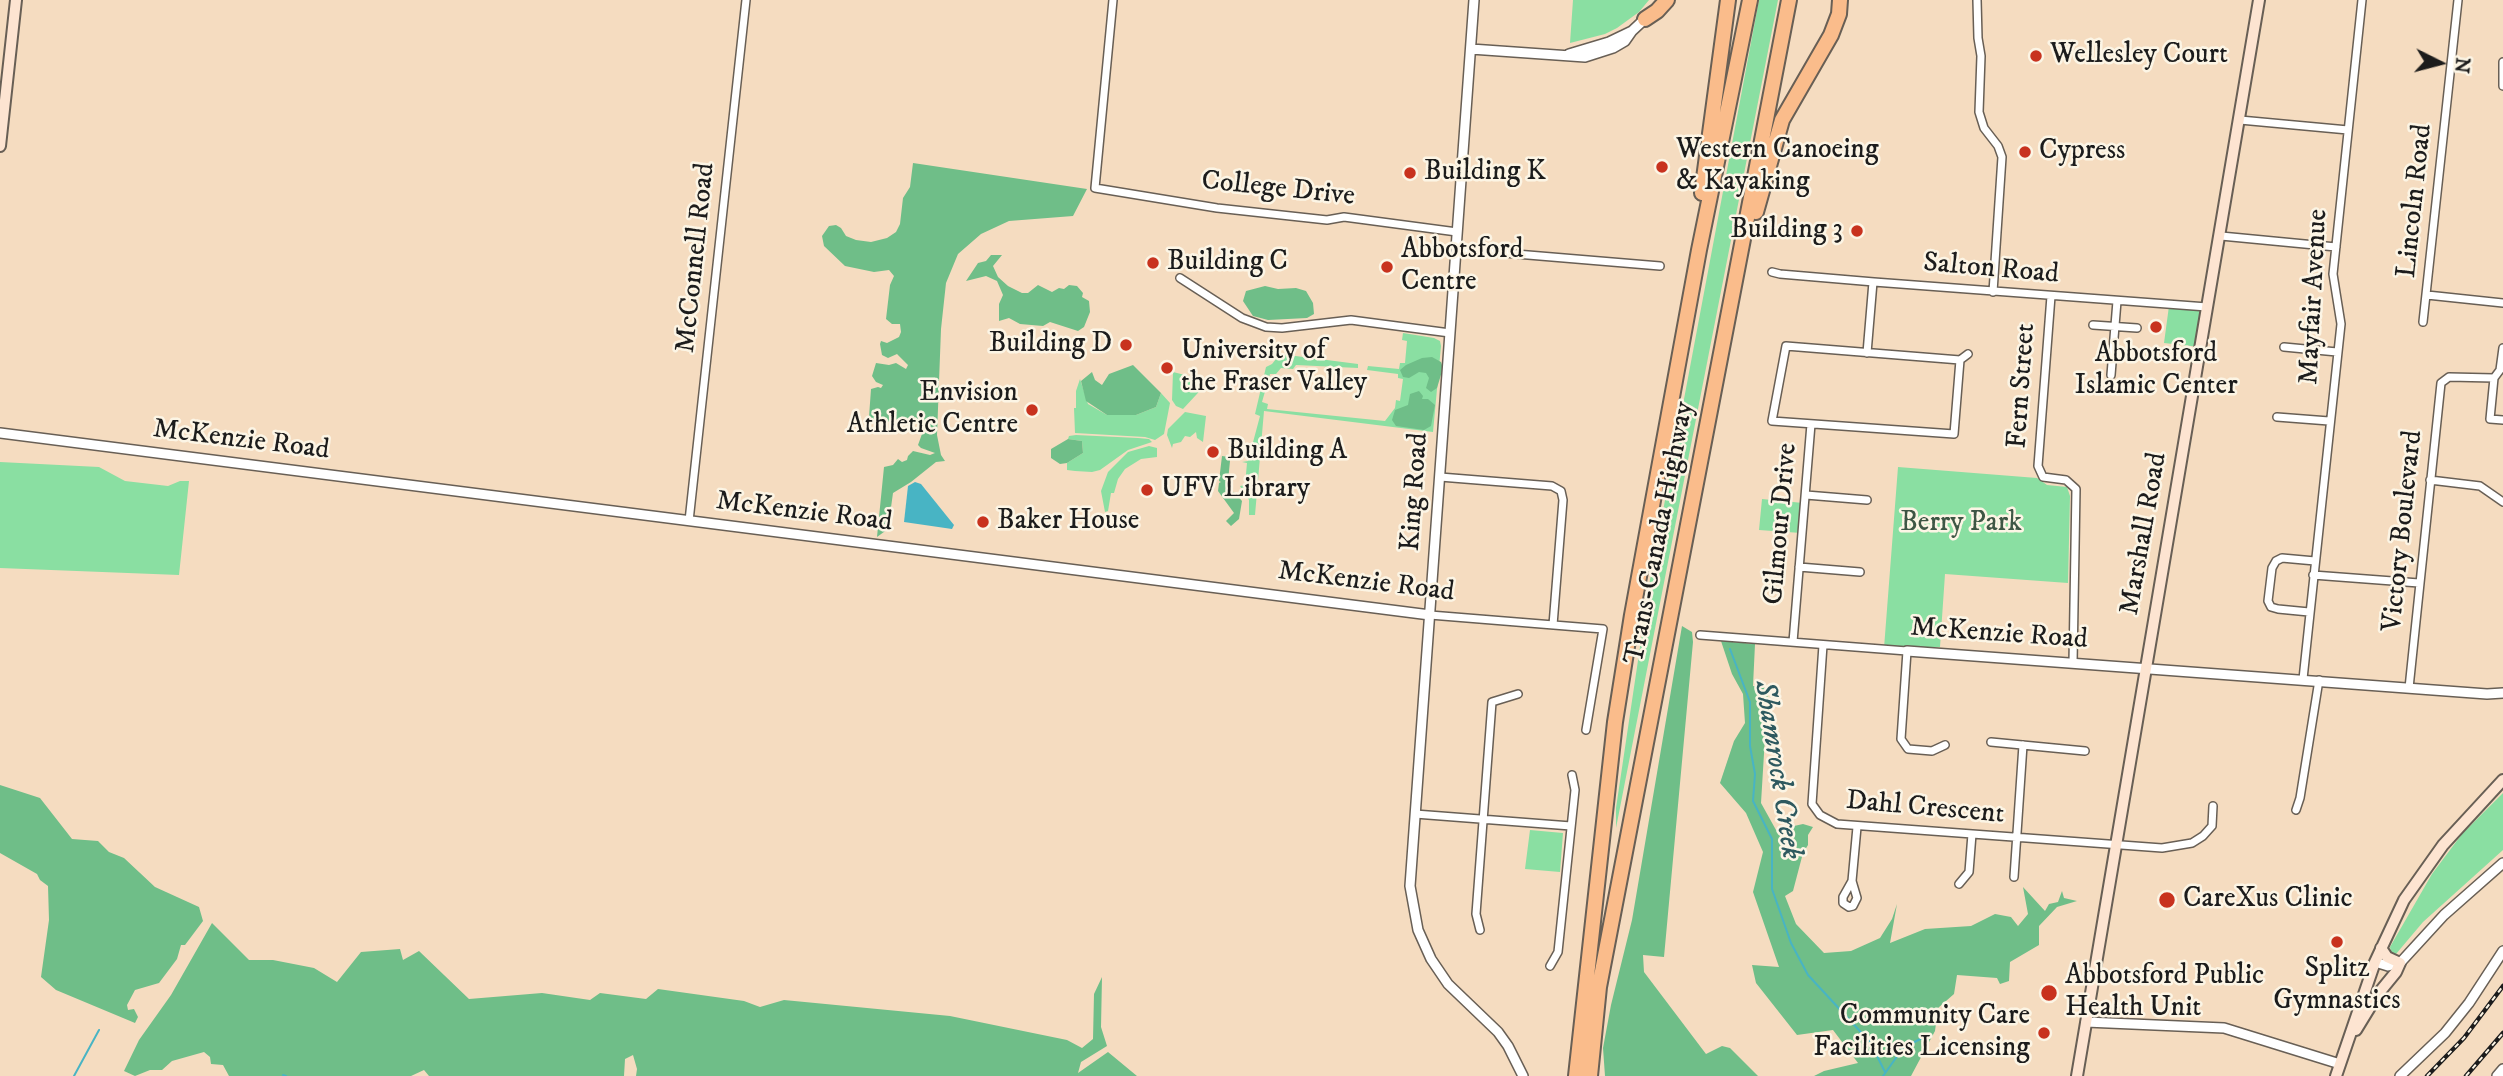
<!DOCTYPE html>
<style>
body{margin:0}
#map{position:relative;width:2503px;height:1076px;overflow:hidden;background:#f5dcc0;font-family:"IM FELL DW Pica",serif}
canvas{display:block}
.north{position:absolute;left:2405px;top:28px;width:70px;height:70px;-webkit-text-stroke:5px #fcf5e5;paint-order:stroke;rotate:96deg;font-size:19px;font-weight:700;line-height:28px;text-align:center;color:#1c1c1c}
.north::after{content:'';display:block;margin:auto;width:24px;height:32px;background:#1c1c1c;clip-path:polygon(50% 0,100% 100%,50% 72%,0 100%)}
</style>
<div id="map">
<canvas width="2503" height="1076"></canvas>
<div class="north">N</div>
</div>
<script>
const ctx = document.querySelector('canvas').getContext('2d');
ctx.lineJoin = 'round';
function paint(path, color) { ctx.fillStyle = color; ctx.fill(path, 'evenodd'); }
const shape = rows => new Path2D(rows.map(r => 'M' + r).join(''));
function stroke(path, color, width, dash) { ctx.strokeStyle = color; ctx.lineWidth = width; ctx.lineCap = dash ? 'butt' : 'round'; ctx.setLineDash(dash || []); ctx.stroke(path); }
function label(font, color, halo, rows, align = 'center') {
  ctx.font = font + ' "IM FELL DW Pica",serif'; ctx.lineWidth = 5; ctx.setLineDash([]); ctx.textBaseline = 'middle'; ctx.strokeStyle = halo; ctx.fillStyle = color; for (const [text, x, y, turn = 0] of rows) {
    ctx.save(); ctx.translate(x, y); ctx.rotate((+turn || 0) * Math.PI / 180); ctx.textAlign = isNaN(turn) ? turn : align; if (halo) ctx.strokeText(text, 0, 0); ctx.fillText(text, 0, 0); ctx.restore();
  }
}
paint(shape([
 [1573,0,1649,0,1639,12,1617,28,1605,34,1570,43],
 [1759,0,1778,0,1616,828,1616,808,1650,580],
 [2169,306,2206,308,2200,347,2164,343],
 [1403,333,1434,338,1440,341,1441,346,1433,432,1264,411,1255,515,1249,515,1249,500,1240,486,1245,485,1247,463,1242,462,1248,461,1260,416,1255,414,1266,367,1272,364,1280,354,1358,364,1358,368,1296,365,1293,369,1281,368,1276,374,1270,374,1262,402,1268,404,1267,409,1385,421,1395,408,1396,400,1400,401,1403,379,1398,378,1398,374,1367,370,1368,366,1399,369,1400,363,1405,363,1407,341,1402,340],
 [1173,372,1189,376,1198,383,1209,381,1183,409,1176,406,1172,400],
 [1080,379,1088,404,1107,415,1136,415,1156,407,1161,393,1170,403,1164,434,1155,440,1145,437,1075,433,1074,408,1076,408,1076,391],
 [1185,412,1206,416,1203,442,1197,438,1196,432,1190,437,1185,436,1181,442,1173,444,1172,448,1167,435,1168,429],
 [1076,435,1138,438,1149,439,1152,442,1128,450,1100,470,1092,472,1075,471,1067,470,1067,463,1083,453,1082,441,1068,439,1069,436],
 [1149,446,1157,448,1157,457,1141,459,1125,469,1118,479,1114,493,1111,493,1108,511,1105,512,1101,491,1108,472,1128,452],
 [0,462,99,467,125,481,168,486,180,481,189,481,179,575,0,568],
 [1898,467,2037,478,2047,485,2067,487,2070,496,2068,583,1945,574,1940,647,1884,648],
 [1762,499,1803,503,1801,533,1759,530],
 [2503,793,2503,850,2423,922,2396,954,2391,953,2390,947,2432,874,2462,834],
 [1530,830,1563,833,1560,872,1525,869]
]), '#8adfa2');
paint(shape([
 [913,163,1087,189,1073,216,1009,221,981,234,958,254,946,283,941,329,937,435,941,455,945,461,936,462,911,482,893,493,888,529,877,537,884,467,893,465,898,459,902,462,907,460,908,456,913,451,930,455,935,453,921,448,918,445,922,434,916,417,908,423,898,419,880,424,869,417,871,389,878,387,881,388,883,385,876,382,872,376,876,363,889,365,896,363,906,369,908,365,897,354,888,358,882,355,880,344,881,341,887,343,899,337,901,332,900,324,892,324,886,319,890,285,894,276,889,270,874,272,845,266,824,246,822,236,829,226,836,225,841,228,846,236,856,240,871,242,887,238,896,232,900,224,903,198,910,187],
 [991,255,1002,255,993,266,998,277,1008,286,1022,293,1028,293,1038,285,1052,292,1059,288,1064,289,1069,285,1077,286,1083,293,1082,297,1089,301,1090,312,1084,327,1078,331,1050,322,1043,326,1020,324,1009,318,999,321,999,304,1003,295,997,281,986,276,966,281,978,263,986,261],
 [1265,286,1278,289,1296,288,1306,291,1313,303,1314,314,1307,318,1268,320,1253,316,1243,301,1246,291],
 [1432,357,1441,362,1443,368,1437,388,1431,392,1426,388,1429,378,1426,373,1419,372,1409,378,1403,377,1400,370,1406,365,1422,358],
 [1133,365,1161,393,1156,407,1136,415,1107,415,1086,401,1081,381,1092,372,1095,380,1102,385,1109,374],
 [1419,391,1423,396,1422,399,1428,399,1435,405,1431,426,1424,430,1396,426,1392,420,1395,410,1408,405,1410,394],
 [1068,439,1082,441,1083,453,1067,463,1060,464,1051,458,1051,449],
 [1222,456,1229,457,1230,461,1227,491,1234,492,1242,501,1239,519,1231,526,1226,521,1234,513,1218,491,1219,483,1221,482,1219,481],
 [1682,626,1692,632,1693,642,1664,957,1643,955,1644,972,1706,1054,1722,1046,1730,1048,1758,1076,1605,1076,1603,1048,1611,1005,1632,920],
 [1721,641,1755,644,1753,686,1768,688,1761,803,1776,830,1803,824,1813,827,1808,835,1808,845,1803,853,1793,891,1785,896,1796,924,1824,953,1851,951,1880,938,1892,919,1897,904,1890,943,1925,929,1971,926,1995,914,2011,917,2018,926,2028,914,2023,887,2045,911,2049,904,2058,902,2062,891,2064,898,2077,901,2057,907,2039,926,2039,945,2010,962,2009,981,2000,984,1997,978,1957,975,1954,994,1938,1008,1935,1031,1911,1076,1814,1076,1824,1071,1858,1063,1833,1030,1797,1035,1756,983,1752,965,1779,967,1753,892,1763,852,1746,813,1720,783,1734,741,1745,723,1743,694,1732,674],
 [0,785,40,798,72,839,98,841,109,852,124,858,155,887,199,907,203,921,185,945,181,945,177,959,159,983,135,990,127,1005,128,1010,134,1009,138,1017,135,1023,56,990,41,977,49,920,48,886,40,880,37,874,0,853],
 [212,923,249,960,273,960,314,968,337,982,361,952,400,949,403,960,419,951,469,999,542,993,590,1000,600,993,646,999,658,989,744,1001,760,1007,784,1000,950,1016,1067,1040,1082,1048,1093,1039,1094,994,1102,977,1101,1027,1107,1046,1081,1062,1078,1073,1108,1052,1137,1076,636,1076,637,1069,633,1055,625,1059,624,1076,429,1076,424,1070,411,1076,229,1076,223,1065,211,1064,210,1057,204,1052,172,1061,162,1070,150,1070,135,1076,124,1071,139,1040,171,995]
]), '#6fbe88');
paint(shape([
 [915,482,921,484,954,525,952,529,904,522,908,486]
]), '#48b4c4');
stroke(shape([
 [1730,649,1750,702,1750,746,1755,774,1753,801,1772,839,1772,889,1791,943,1808,975,1870,1042,1885,1072],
 [283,1075,286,1076],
 [74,1076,99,1030],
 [1883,1076,1903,1048,1928,1035]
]), '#48b4c4', 2);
const minor = shape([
 [1113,0,1095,188,1217,208,1327,220,1344,217,1457,232],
 [1977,0,1978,38,1981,56,1979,112,1984,128,1998,146,2002,157,1993,292],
 [2503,62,2503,86],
 [2240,120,2348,130],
 [2221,236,2336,247],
 [1456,249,1660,266],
 [1772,272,1780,274,1874,282,2207,307],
 [1180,278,1242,318,1266,327,1282,328,1351,320,1450,333],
 [2427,295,2503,303],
 [2051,296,2038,466,2043,477,2066,480,2076,489,2073,663],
 [2423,322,2458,0],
 [2093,325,2137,328],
 [2284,347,2337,352],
 [1867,353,1873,282],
 [1960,360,1954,434,1772,421,1786,346,1960,360,1968,354],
 [2111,375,2117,301],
 [2494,378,2490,419,2503,420],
 [2277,417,2329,421],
 [1440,477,1552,486,1561,491,1563,500,1553,625],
 [2430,480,2480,486,2503,502],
 [1806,495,1867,500],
 [689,521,746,0],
 [1799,567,1860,572],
 [2313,575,2419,583],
 [2309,612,2278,609,2271,607,2268,601,2272,568,2276,561,2282,558,2315,561],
 [1430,615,1603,629,1586,730],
 [1700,635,1907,651,1901,739,1908,749,1932,751,1945,745],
 [1793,642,1811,424],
 [1823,645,1812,804,1820,815,1837,824,2162,848,2192,843,2203,836,2212,826,2213,806],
 [2303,679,2341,324,2333,274,2362,0],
 [2409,688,2441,383,2449,377,2494,378,2500,370,2503,348],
 [1991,742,2085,751],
 [2296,810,2300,798,2319,680],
 [1415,814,1571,826],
 [2014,877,2023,745],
 [1852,881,1843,897,1843,903,1849,907,1853,906,1857,898,1852,881,1857,827],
 [1959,884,1969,872,1972,834],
 [1480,930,1476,914,1492,702,1518,694],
 [1550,966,1558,952,1575,790,1572,775]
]);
const tertiary = shape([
 [1474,0,1410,886,1418,930,1431,959,1448,984,1498,1032,1508,1046,1523,1076],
 [1471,49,1585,57,1613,48,1625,41,1632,31],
 [1569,54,1609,42,1632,31,1647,17],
 [0,433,1430,615],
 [1907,651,2487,694,2503,693],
 [2375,962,2388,966,2400,963,2444,915,2503,863],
 [2086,1022,2224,1028,2340,1064],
 [2400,1076,2445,1033,2469,1003,2503,951],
 [2497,1076,2503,1069]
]);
const secondary = shape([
 [0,146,16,0],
 [2356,1030,2378,994,2396,972,2400,963,2387,957,2381,948],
 [2077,1076,2259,0],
 [2336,1076,2375,962,2404,900,2443,845,2503,780]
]);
const motorway = shape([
 [1645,19,1657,11,1667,0],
 [1702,193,1728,0],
 [1756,212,1782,120,1831,35,1839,14,1840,0],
 [1576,1076,1615,722,1632,615,1699,250,1750,0],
 [1590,1076,1599,987,1789,0]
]);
stroke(minor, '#685f55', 10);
stroke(tertiary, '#685f55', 12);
stroke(secondary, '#685f55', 14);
stroke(motorway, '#685f55', 18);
stroke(minor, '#fff', 7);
stroke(tertiary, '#fff', 9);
stroke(secondary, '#fde4d1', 10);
stroke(motorway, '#fabc8b', 14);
const rail = shape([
 [2427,1076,2464,1038,2503,986],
 [2466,1076,2503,1033]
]);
stroke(rail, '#1c1c1c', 4.5);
stroke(rail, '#fcf5e5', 2, [5]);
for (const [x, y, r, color] of [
 [2036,56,7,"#c8321e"],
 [2025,152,7,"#c8321e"],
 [1662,167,7,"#c8321e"],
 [1410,173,7,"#c8321e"],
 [1857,231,7,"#c8321e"],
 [1153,263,7,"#c8321e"],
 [1387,267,7,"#c8321e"],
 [2156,327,7,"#c8321e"],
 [1126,345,7,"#c8321e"],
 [1167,368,7,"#c8321e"],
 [1032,410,7,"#c8321e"],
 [1213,452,7,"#c8321e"],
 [1147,490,7,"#c8321e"],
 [983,522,7,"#c8321e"],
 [2167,900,9,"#c8321e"],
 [2337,942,7,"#c8321e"],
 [2049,993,9,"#c8321e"],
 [2044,1033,7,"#c8321e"]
]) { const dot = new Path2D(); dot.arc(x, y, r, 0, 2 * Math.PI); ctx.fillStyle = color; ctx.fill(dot); stroke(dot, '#fcf5e5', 2.5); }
label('28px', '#1c1c1c', '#fcf5e5', [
 ["Wellesley Court",2050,56],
 ["Western Canoeing",1676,151],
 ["& Kayaking",1676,183],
 ["Cypress",2039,152],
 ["Building K",1424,173],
 ["Building 3",1843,231,"right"],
 ["Abbotsford",1401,251],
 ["Centre",1401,283],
 ["Building C",1167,263],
 ["Building D",1112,345,"right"],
 ["University of",1181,352],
 ["the Fraser Valley",1181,384],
 ["Abbotsford",2156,355,"center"],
 ["Islamic Center",2156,387,"center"],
 ["Envision",1018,394,"right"],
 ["Athletic Centre",1018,426,"right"],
 ["Building A",1227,452],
 ["UFV Library",1161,490],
 ["Baker House",997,522],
 ["CareXus Clinic",2183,900],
 ["Splitz",2337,970,"center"],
 ["Gymnastics",2337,1002,"center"],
 ["Abbotsford Public",2065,977],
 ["Health Unit",2065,1009],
 ["Community Care",2030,1017,"right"],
 ["Facilities Licensing",2030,1049,"right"]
], 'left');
label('28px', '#1c1c1c', '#fcf5e5', [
 ["College Drive",1278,190,6],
 ["Lincoln Road",2416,201,-84],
 ["McConnell Road",697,258,-84],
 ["Salton Road",1991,270,5],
 ["Mayfair Avenue",2315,297,-87],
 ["Fern Street",2023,386,-86],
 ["McKenzie Road",241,441,7],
 ["King Road",1416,492,-86],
 ["McKenzie Road",804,513,7],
 ["Gilmour Drive",1782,524,-85],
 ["Victory Boulevard",2404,531,-84],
 ["Trans-Canada Highway",1661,533,-79],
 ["Marshall Road",2145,534,-80],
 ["McKenzie Road",1366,583,7],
 ["McKenzie Road",1999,635,4],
 ["Dahl Crescent",1925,809,5]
]);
label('28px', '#3d5644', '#fcf5e5', [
 ["Berry Park",1961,524]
]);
label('italic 30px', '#2e595f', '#fcf5e5', [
 ["Shamrock Creek",1776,770,81]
]);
</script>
